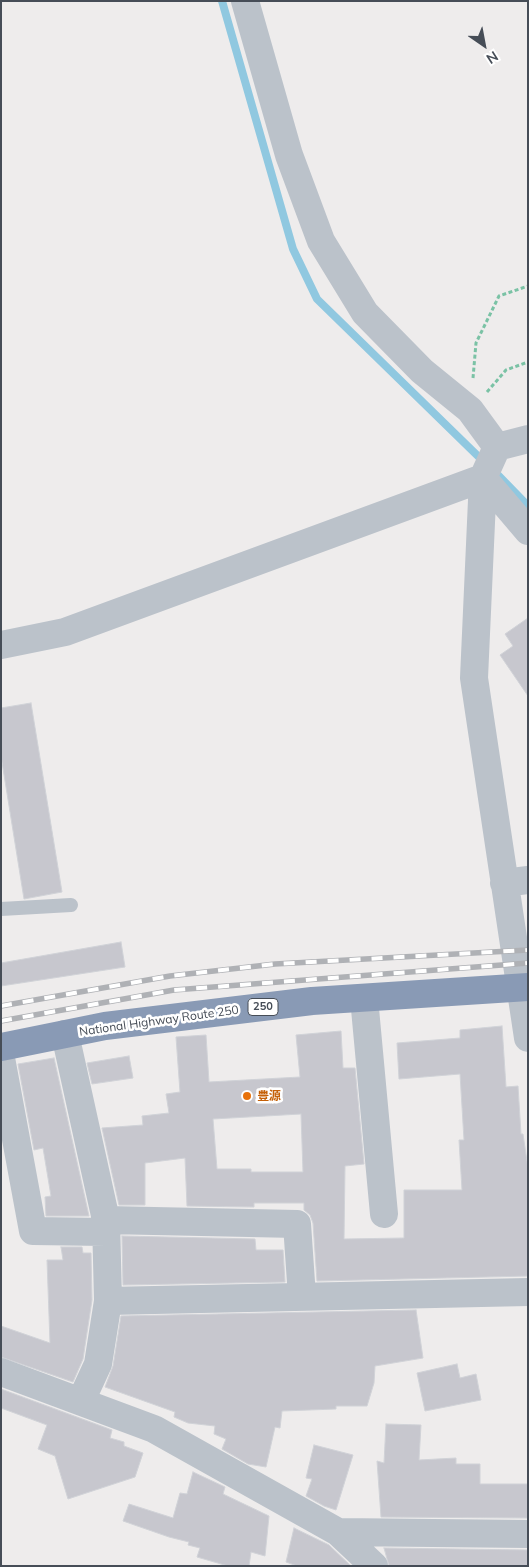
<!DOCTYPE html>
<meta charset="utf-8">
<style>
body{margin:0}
#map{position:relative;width:529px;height:1567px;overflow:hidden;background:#eeecec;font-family:Mulish,sans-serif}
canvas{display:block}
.frame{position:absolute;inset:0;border:2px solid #464d57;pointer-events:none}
.north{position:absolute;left:459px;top:20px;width:50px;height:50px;-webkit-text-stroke:4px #fff;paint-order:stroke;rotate:147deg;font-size:14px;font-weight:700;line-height:20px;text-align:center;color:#464d57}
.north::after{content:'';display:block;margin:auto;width:18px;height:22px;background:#464d57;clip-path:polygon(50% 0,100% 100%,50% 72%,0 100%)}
</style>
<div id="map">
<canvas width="529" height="1567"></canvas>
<div class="frame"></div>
<div class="north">N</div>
</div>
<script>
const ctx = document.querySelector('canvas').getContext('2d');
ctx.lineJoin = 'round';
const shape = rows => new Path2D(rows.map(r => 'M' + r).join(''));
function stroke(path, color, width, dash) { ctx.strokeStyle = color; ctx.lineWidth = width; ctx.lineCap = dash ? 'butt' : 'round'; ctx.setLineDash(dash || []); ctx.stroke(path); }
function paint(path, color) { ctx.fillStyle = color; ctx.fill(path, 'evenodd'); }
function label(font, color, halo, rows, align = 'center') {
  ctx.font = font + ' Mulish,"Noto Sans JP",sans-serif'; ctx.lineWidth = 5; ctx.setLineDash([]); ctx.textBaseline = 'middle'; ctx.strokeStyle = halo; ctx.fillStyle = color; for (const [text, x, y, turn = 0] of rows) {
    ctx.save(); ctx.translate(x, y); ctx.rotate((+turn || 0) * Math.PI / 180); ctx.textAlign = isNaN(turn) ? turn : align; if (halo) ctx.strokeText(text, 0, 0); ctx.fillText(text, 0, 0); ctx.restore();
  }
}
stroke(shape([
 [222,1,293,249,317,299,484,462],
 [496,473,528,506]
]), '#90c8e0', 8);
const building = shape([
 [528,618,528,696,500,655,513,646,505,634,528,618],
 [31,703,62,892,24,899,1,756,1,708,31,703],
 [121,942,125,967,1,986,1,963,121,942],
 [502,1026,506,1087,518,1086,521,1134,523,1134,528,1168,528,1276,317,1281,313,1223,310,1215,304,1210,304,1203,254,1203,254,1207,187,1206,185,1158,145,1163,145,1205,119,1205,102,1128,143,1125,142,1116,169,1113,166,1094,180,1092,176,1037,206,1035,209,1082,300,1077,296,1035,341,1031,343,1068,355,1068,364,1164,345,1166,344,1239,404,1238,404,1190,462,1190,459,1140,464,1140,460,1074,399,1079,397,1043,460,1038,460,1030,502,1026],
 [301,1114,303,1172,251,1172,251,1169,217,1169,213,1119,301,1114],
 [129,1056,133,1078,92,1084,87,1063,129,1056],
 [54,1058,89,1216,46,1216,45,1197,51,1196,43,1148,34,1150,18,1064,54,1058],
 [122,1236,255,1239,256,1250,283,1250,285,1282,123,1285,122,1236],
 [61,1247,82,1247,83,1253,91,1253,92,1300,83,1359,73,1382,1,1357,1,1326,50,1343,47,1260,63,1260,61,1247],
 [416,1310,423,1358,375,1366,374,1383,367,1406,336,1406,336,1409,282,1411,280,1428,275,1427,266,1467,248,1464,222,1449,226,1439,214,1434,215,1426,188,1423,174,1417,175,1412,105,1387,113,1366,121,1316,416,1310],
 [457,1364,460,1378,476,1374,481,1400,425,1411,417,1373,457,1364],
 [1,1389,112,1430,110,1438,124,1442,124,1446,143,1453,135,1477,68,1499,55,1456,38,1449,47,1425,1,1408,1,1389],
 [386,1424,421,1425,419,1460,456,1458,456,1464,480,1464,480,1484,528,1484,528,1518,381,1517,377,1461,384,1463,386,1424],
 [314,1445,353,1455,336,1510,324,1506,306,1496,312,1479,306,1478,314,1445],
 [193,1472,225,1487,223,1494,269,1516,265,1556,251,1552,249,1566,228,1566,197,1557,200,1548,188,1545,189,1542,169,1537,123,1521,129,1504,173,1518,180,1493,187,1494,193,1472],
 [294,1528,329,1545,351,1566,297,1566,286,1562,294,1528],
 [384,1548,528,1550,528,1566,389,1566,384,1548]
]);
paint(building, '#c7c7ce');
stroke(building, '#d0d2d7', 1);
stroke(shape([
 [473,378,476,343,499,296,528,286],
 [487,392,506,370,528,362]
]), '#7ac2a5', 3, [4, 2.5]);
stroke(shape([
 [1,909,71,905]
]), '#bbc2ca', 14);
stroke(shape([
 [245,1,289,155,321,241,365,313,422,371,470,410,497,447],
 [497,447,483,478,474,678,528,1038],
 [497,447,528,439],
 [483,478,528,531],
 [1,645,65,632,483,478],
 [504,883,528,880],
 [364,998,384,1214],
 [65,1034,106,1220,108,1301],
 [1,1058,33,1231,106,1232],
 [106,1220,297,1224,302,1297],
 [1,1372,154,1429,338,1532,374,1566],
 [81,1401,98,1364,108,1301,528,1292],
 [338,1532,528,1534]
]), '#bbc2ca', 28);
stroke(shape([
 [1,1047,105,1026,312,1001,528,987]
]), '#899ab5', 28);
const rail = shape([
 [1,1006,170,976,275,964,528,950],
 [1,1021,174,990,528,963]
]);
stroke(rail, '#afb1b5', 5.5);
stroke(rail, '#fff', 4, [11]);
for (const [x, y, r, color] of [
 [247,1096,5,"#e8710a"]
]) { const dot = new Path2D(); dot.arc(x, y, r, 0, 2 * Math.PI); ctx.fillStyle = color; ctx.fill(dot); stroke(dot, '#fff', 2); }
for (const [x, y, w] of [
 [263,1007,30]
]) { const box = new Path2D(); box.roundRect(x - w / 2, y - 8.5, w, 17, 4); ctx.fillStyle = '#fff'; ctx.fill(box); stroke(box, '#464d57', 1); }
label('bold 11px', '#464d57', null, [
 ["250",263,1007]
]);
label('12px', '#464d57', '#fff', [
 ["National Highway Route 250",159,1021,-8]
]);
label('bold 12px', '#c56008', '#fff', [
 ["豊源",257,1096]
], 'left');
</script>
